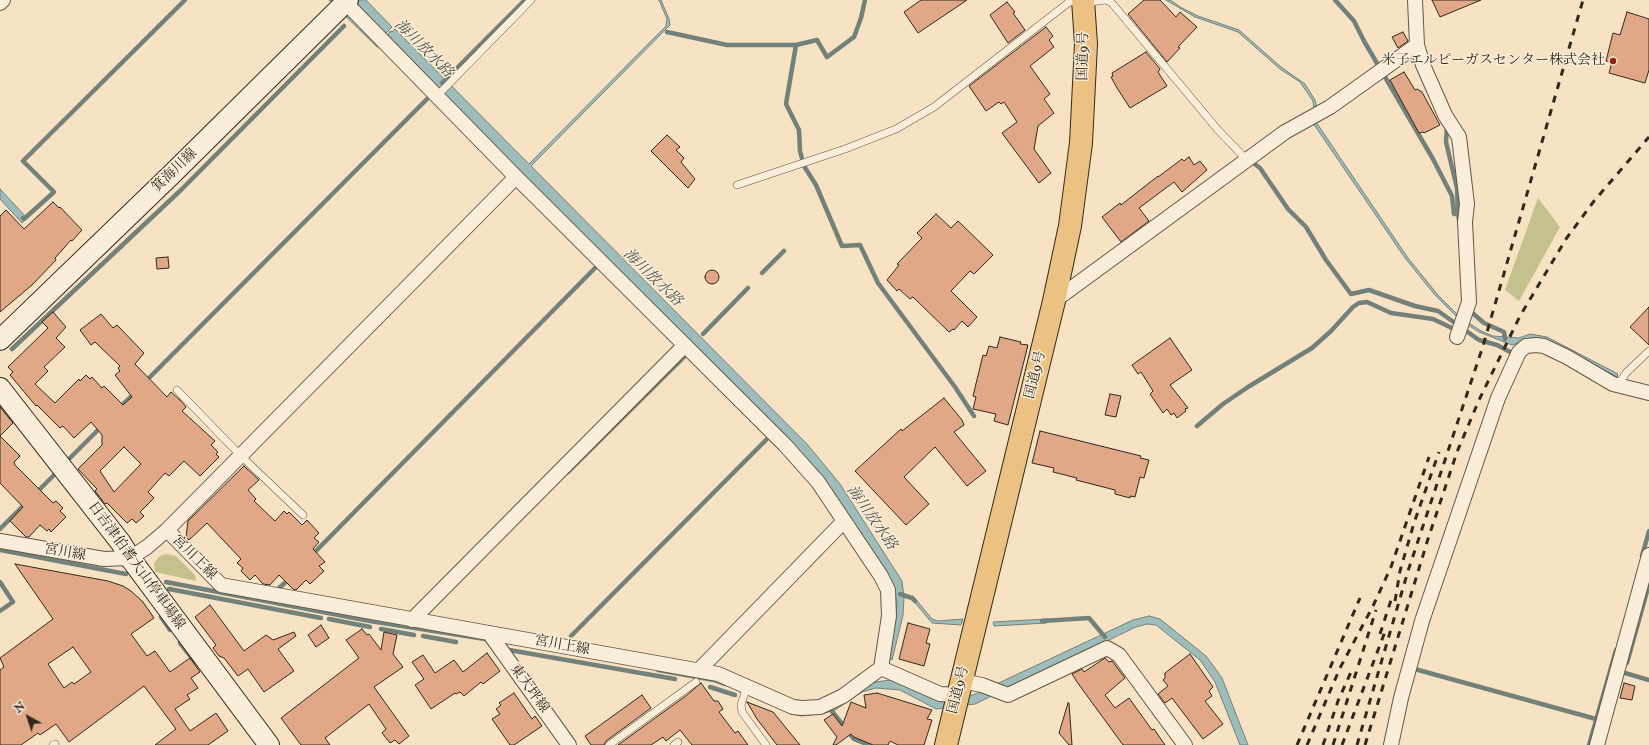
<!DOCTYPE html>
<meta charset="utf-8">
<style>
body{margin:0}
#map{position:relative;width:1649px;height:745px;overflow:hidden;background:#f7e3c4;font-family:"IM FELL Double Pica",serif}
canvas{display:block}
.north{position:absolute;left:8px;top:697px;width:40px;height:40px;-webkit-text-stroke:3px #faedd9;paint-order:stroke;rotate:320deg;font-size:11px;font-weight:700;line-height:16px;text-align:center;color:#32281d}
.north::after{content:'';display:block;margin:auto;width:14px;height:18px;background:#32281d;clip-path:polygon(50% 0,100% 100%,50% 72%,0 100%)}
</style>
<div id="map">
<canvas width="1649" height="745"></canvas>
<div class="north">N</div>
</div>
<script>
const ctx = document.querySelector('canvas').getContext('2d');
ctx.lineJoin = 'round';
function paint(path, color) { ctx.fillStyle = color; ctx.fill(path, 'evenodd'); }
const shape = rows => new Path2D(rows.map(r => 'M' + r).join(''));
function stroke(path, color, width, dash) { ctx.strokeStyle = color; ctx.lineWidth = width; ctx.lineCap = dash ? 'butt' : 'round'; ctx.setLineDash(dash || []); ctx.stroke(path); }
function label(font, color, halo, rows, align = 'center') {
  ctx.font = font + ' "IM FELL Double Pica","Noto Serif JP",serif'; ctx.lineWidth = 3; ctx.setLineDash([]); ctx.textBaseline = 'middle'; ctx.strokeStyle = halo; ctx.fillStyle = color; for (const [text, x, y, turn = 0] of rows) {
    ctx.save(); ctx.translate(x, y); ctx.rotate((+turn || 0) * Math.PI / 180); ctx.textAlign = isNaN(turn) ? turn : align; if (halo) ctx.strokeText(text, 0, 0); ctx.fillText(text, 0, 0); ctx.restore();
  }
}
paint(shape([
 [1538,198,1560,227,1519,301,1505,290],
 [166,554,176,556,195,575,196,581,155,572,154,563,160,556]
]), '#c4c18f');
const water = shape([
 [329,0,335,0,381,46,377,47,329,0],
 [351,0,366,0,392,27,385,34,351,0],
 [659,0,661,0,669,19,670,25,531,166,807,444,840,484,902,581,904,598,903,615,892,660,886,658,896,615,897,602,891,581,798,449,387,37,390,31,392,32,395,29,529,164,666,26,667,19,659,0],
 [1166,0,1170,0,1182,8,1198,16,1239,30,1281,67,1305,84,1315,100,1317,108,1314,110,1313,101,1300,82,1280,69,1238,32,1195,17,1166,0],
 [1316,122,1408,258,1438,295,1461,318,1481,331,1493,336,1519,338,1530,334,1547,337,1618,374,1617,377,1568,350,1545,340,1531,338,1512,345,1479,332,1460,320,1435,295,1405,258,1313,123,1316,122],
 [0,189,27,218,22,223,0,199,0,189],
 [913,596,932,619,938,621,963,619,961,625,932,623,911,598,913,596],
 [1149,616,1160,619,1206,656,1215,668,1222,678,1248,745,1240,745,1215,682,1200,660,1156,625,1147,624,1136,627,975,704,936,709,900,690,876,688,862,692,835,710,825,713,801,716,793,714,794,711,870,683,896,679,940,700,973,695,1133,620,1149,616],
 [1047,619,1047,623,994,626,993,622,1047,619]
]);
paint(water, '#9ebdba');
stroke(water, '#73817b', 1);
stroke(shape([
 [1335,0,1354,21,1364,41,1433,159,1452,196,1454,214,1458,214,1460,225],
 [667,32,727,45,796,45,817,40,827,57,854,37,861,18,865,0],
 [796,45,786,104,799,130,800,151,804,166,816,185,842,246,860,245,878,283,955,387,974,416],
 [442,83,525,0],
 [1447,125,1446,142,1457,188,1458,214],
 [1252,162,1260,168,1288,209,1306,227,1326,260,1351,294,1369,290,1415,306,1438,311,1479,340,1497,345,1514,354],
 [23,218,24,219,54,192,23,161,185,0],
 [762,273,784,251],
 [1469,310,1484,323,1504,332,1505,339],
 [703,334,748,288],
 [12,349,182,189,344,26],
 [145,382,427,99],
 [118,409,136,392],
 [1197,426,1223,404,1248,387,1312,348,1331,331,1353,307,1359,303,1367,302,1391,313,1433,319,1456,330],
 [68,460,102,426],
 [568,472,686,355],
 [36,493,56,473],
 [0,529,26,503],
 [0,550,126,574],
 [312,555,596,267],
 [1642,556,1649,531],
 [0,582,13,602,0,611],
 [166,582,370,621,485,639],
 [169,589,321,618],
 [277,590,289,579],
 [900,594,912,598,915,601],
 [161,617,170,630],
 [329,619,370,627],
 [1042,621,1089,618,1105,637],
 [381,629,414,635],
 [423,636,456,642],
 [571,636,766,440],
 [180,643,195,662],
 [509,650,675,679],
 [1627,663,1649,584],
 [1411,668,1596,719],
 [658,670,714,680,725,684],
 [1625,673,1649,680],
 [710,687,735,695],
 [831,710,854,739,869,745],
 [1589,745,1616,650]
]), '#73817b', 4.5);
const building = shape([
 [921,0,967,0,918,33,904,12,921,0],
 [1144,0,1160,0,1176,17,1180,12,1197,27,1178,47,1180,48,1167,62,1128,14,1144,0],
 [1432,0,1481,0,1440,17,1432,0],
 [1007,2,1015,12,1013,13,1025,30,1008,43,990,15,1007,2],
 [1627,12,1649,19,1649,70,1645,83,1609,73,1612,62,1606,61,1613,33,1620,35,1627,12],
 [1046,27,1053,36,1049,40,1054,47,1030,66,1050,94,1044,99,1054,113,1038,126,1034,149,1051,173,1039,183,1002,133,1017,122,1004,102,1001,104,999,102,986,111,969,86,1046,27],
 [1403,32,1408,41,1398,48,1392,37,1403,32],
 [1146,52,1160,69,1158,72,1167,86,1130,108,1117,88,1111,77,1113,76,1112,73,1146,52],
 [1404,72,1415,90,1417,89,1422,92,1440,125,1424,133,1423,132,1419,133,1390,80,1404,72],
 [667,135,680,147,676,150,684,158,681,162,695,179,688,188,651,151,667,135],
 [1189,157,1194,165,1200,161,1207,170,1182,192,1174,182,1139,208,1149,221,1121,242,1102,217,1120,203,1121,205,1158,176,1158,177,1182,159,1184,161,1189,157],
 [53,202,59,208,60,207,82,230,72,241,71,240,55,258,56,260,32,285,0,312,0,216,6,210,24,229,53,202],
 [936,214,951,228,958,221,993,255,974,274,970,271,951,291,977,317,968,327,962,321,954,330,953,329,949,332,913,297,910,299,899,289,897,291,887,280,899,265,897,264,922,238,917,233,936,214],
 [168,257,169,268,157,269,156,258,168,257],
 '705 277a7 7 0 1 1 14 0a7 7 0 1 1-14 0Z',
 [1649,307,1649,345,1630,327,1649,307],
 [53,312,66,327,56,338,65,347,44,367,48,371,35,384,55,403,79,379,80,381,86,375,90,379,92,377,102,388,104,386,123,405,132,397,115,375,120,371,118,368,120,366,95,342,91,345,80,330,101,314,113,328,117,325,144,353,135,364,167,397,171,392,180,400,186,407,182,411,215,441,211,445,218,452,216,454,219,457,200,476,184,461,169,476,165,473,148,492,154,498,140,512,144,516,136,523,132,519,127,523,107,503,105,504,95,491,97,489,78,469,102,445,102,435,91,422,74,438,63,426,60,428,37,405,36,406,10,375,13,372,8,367,48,328,42,322,53,312],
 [124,447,141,464,114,492,100,471,124,447],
 [1000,337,1021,342,1020,344,1028,345,1008,425,994,421,996,414,973,409,976,397,973,396,983,355,986,356,989,346,997,348,1000,337],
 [1170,338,1192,370,1170,385,1188,408,1185,409,1186,411,1177,418,1174,413,1171,415,1167,409,1163,413,1150,394,1153,391,1141,372,1138,374,1132,365,1170,338],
 [1110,394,1121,396,1116,417,1105,415,1110,394],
 [944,398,962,420,964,425,954,432,986,471,967,486,935,447,904,477,929,504,906,525,855,471,901,429,902,431,944,398],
 [0,407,13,423,0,436,20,456,14,462,15,465,53,503,56,501,63,508,60,511,66,517,51,532,49,529,47,531,40,525,29,537,26,537,10,521,23,507,0,483,0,407],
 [1040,431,1141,456,1140,458,1149,460,1144,478,1140,477,1135,497,1130,496,1130,498,1115,494,1115,490,1076,480,1077,478,1053,472,1054,468,1032,463,1040,431],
 [244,466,259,480,248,490,256,499,254,501,275,521,284,511,287,514,289,512,302,525,307,520,319,533,314,538,319,542,313,549,325,562,319,566,324,571,310,584,306,580,296,590,293,589,279,575,270,585,263,584,255,575,250,580,241,571,243,568,237,563,241,559,207,523,189,540,186,537,188,521,244,466],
 [15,564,108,581,123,586,131,591,143,602,154,618,131,634,147,656,155,651,170,672,190,658,200,672,191,678,198,688,187,695,190,699,175,709,190,731,216,713,228,731,208,745,155,745,176,729,144,686,69,742,56,724,40,735,38,733,21,745,0,745,0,670,4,667,0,658,53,619,15,564],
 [73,647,91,672,74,684,72,682,64,688,48,664,73,647],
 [210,605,244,651,266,635,273,640,294,632,296,636,278,649,294,671,264,692,248,669,238,676,224,658,219,656,213,648,216,645,195,617,210,605],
 [908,623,930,629,926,643,930,644,924,666,899,659,908,623],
 [321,625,329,638,316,647,308,635,321,625],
 [362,629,367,635,369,634,381,650,384,632,397,635,393,654,403,667,374,687,409,736,399,744,395,740,390,743,382,733,386,729,369,704,325,738,330,745,301,745,281,718,359,658,346,640,362,629],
 [487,653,500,671,483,684,481,682,464,696,460,692,456,694,455,693,431,709,415,685,424,679,412,662,423,655,435,673,454,660,463,672,487,653],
 [1190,654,1213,687,1209,691,1212,696,1205,701,1223,724,1203,739,1172,698,1165,703,1158,694,1168,686,1163,680,1165,678,1165,673,1190,654],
 [1105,658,1109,662,1112,661,1125,678,1105,695,1115,708,1129,698,1152,730,1154,729,1165,745,1123,745,1077,682,1072,674,1082,669,1084,672,1105,658],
 [701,683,714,701,718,701,723,709,719,712,735,733,738,731,748,745,692,745,680,730,666,741,663,737,651,745,618,745,687,695,701,683],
 [1624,683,1635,686,1632,700,1620,698,1624,683],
 [514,693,532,719,535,716,542,726,514,745,510,745,492,719,500,714,496,709,501,705,499,703,514,693],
 [877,693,932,710,927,719,932,720,924,745,898,745,890,741,888,745,873,745,854,737,851,734,836,745,833,745,837,737,824,720,833,714,842,726,851,702,866,708,864,695,877,693],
 [642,695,651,708,606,741,604,745,591,745,585,736,642,695],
 [747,702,773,712,800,745,777,745,757,719,747,702],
 [1068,703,1069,703,1072,745,1069,745,1059,733,1068,703]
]);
paint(building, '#e1a887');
stroke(building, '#32281d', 1);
const lane = shape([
 [1084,3,1105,0,1111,2,1218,130,1247,160],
 [437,96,531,0],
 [737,185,845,149,896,129,934,107,1068,3,1076,0],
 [1618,385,1626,373,1649,351],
 [177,390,240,455,303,515],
 [747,686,741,705,742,712,766,745],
 [53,745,55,744],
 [609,745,696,682],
 [674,745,678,742]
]);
const street = shape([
 [343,0,516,177,785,445,818,482,881,576,888,590,889,616,881,668],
 [1415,0,1417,45,1423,65,1445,115,1459,137,1467,204,1465,222,1469,302,1457,337],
 [0,3,3,0],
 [1054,301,1285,132,1330,107,1417,45],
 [167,530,221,585,718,674,793,707,802,708,820,707,843,696,881,668,940,694,958,695],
 [0,541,104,559,130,558,147,547,167,530,516,177],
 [412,620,685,345],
 [489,633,569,745],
 [699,670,844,521],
 [961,681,982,685,1008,695,1107,648,1119,655,1185,745],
 [1391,745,1401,698,1422,621,1498,398,1519,352,1526,346,1536,345,1544,346,1567,357,1613,384,1649,393],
 [1597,745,1649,555]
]);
const secondary = shape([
 [0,340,172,174,348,0],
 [0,388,121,543,130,558,269,745]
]);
const highway = shape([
 [946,745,1054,301,1070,226,1081,143,1086,44,1083,0]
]);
stroke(lane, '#635747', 8);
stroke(street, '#635747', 16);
stroke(secondary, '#32281d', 22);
stroke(highway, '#32281d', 24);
stroke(lane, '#faedd9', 7);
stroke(street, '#faedd9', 14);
stroke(secondary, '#faedd9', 20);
stroke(highway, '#ecc282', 22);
stroke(shape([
 [1395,601,1400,571,1414,523,1439,452],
 [1380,634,1393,594],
 [1297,745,1360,598],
 [1307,745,1340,668,1373,606,1391,567,1429,457],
 [1323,745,1338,701,1351,672],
 [1333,745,1376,610],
 [1342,745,1386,629],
 [1357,745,1408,571,1483,346,1583,0],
 [1365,745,1428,539,1457,452,1479,400,1520,316,1566,239,1594,201,1649,137]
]), '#32281d', 3, [7, 7]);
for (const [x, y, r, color] of [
 [1613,61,4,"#8f2418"]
]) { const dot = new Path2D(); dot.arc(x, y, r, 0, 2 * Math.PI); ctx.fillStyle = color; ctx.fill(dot); stroke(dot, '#faedd9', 1.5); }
label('14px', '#32281d', '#faedd9', [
 ["国道9号",1084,56,-89],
 ["箕海川線",175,171,-44],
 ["国道9号",1036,375,-76],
 ["宮川線",65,553,10],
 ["宮川上線",194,558,45],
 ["日吉津伯耆大山停車場線",136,566,54],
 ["宮川上線",562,646,10],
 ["東大坪線",529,689,54],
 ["国道9号",959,690,-76]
]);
label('14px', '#32281d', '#faedd9', [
 ["米子エルピーガスセンター株式会社",1605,61]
], 'right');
label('italic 15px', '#52554c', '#faedd9', [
 ["海川放水路",423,49,45],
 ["海川放水路",652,278,44],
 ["海川放水路",871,518,55]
]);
</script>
